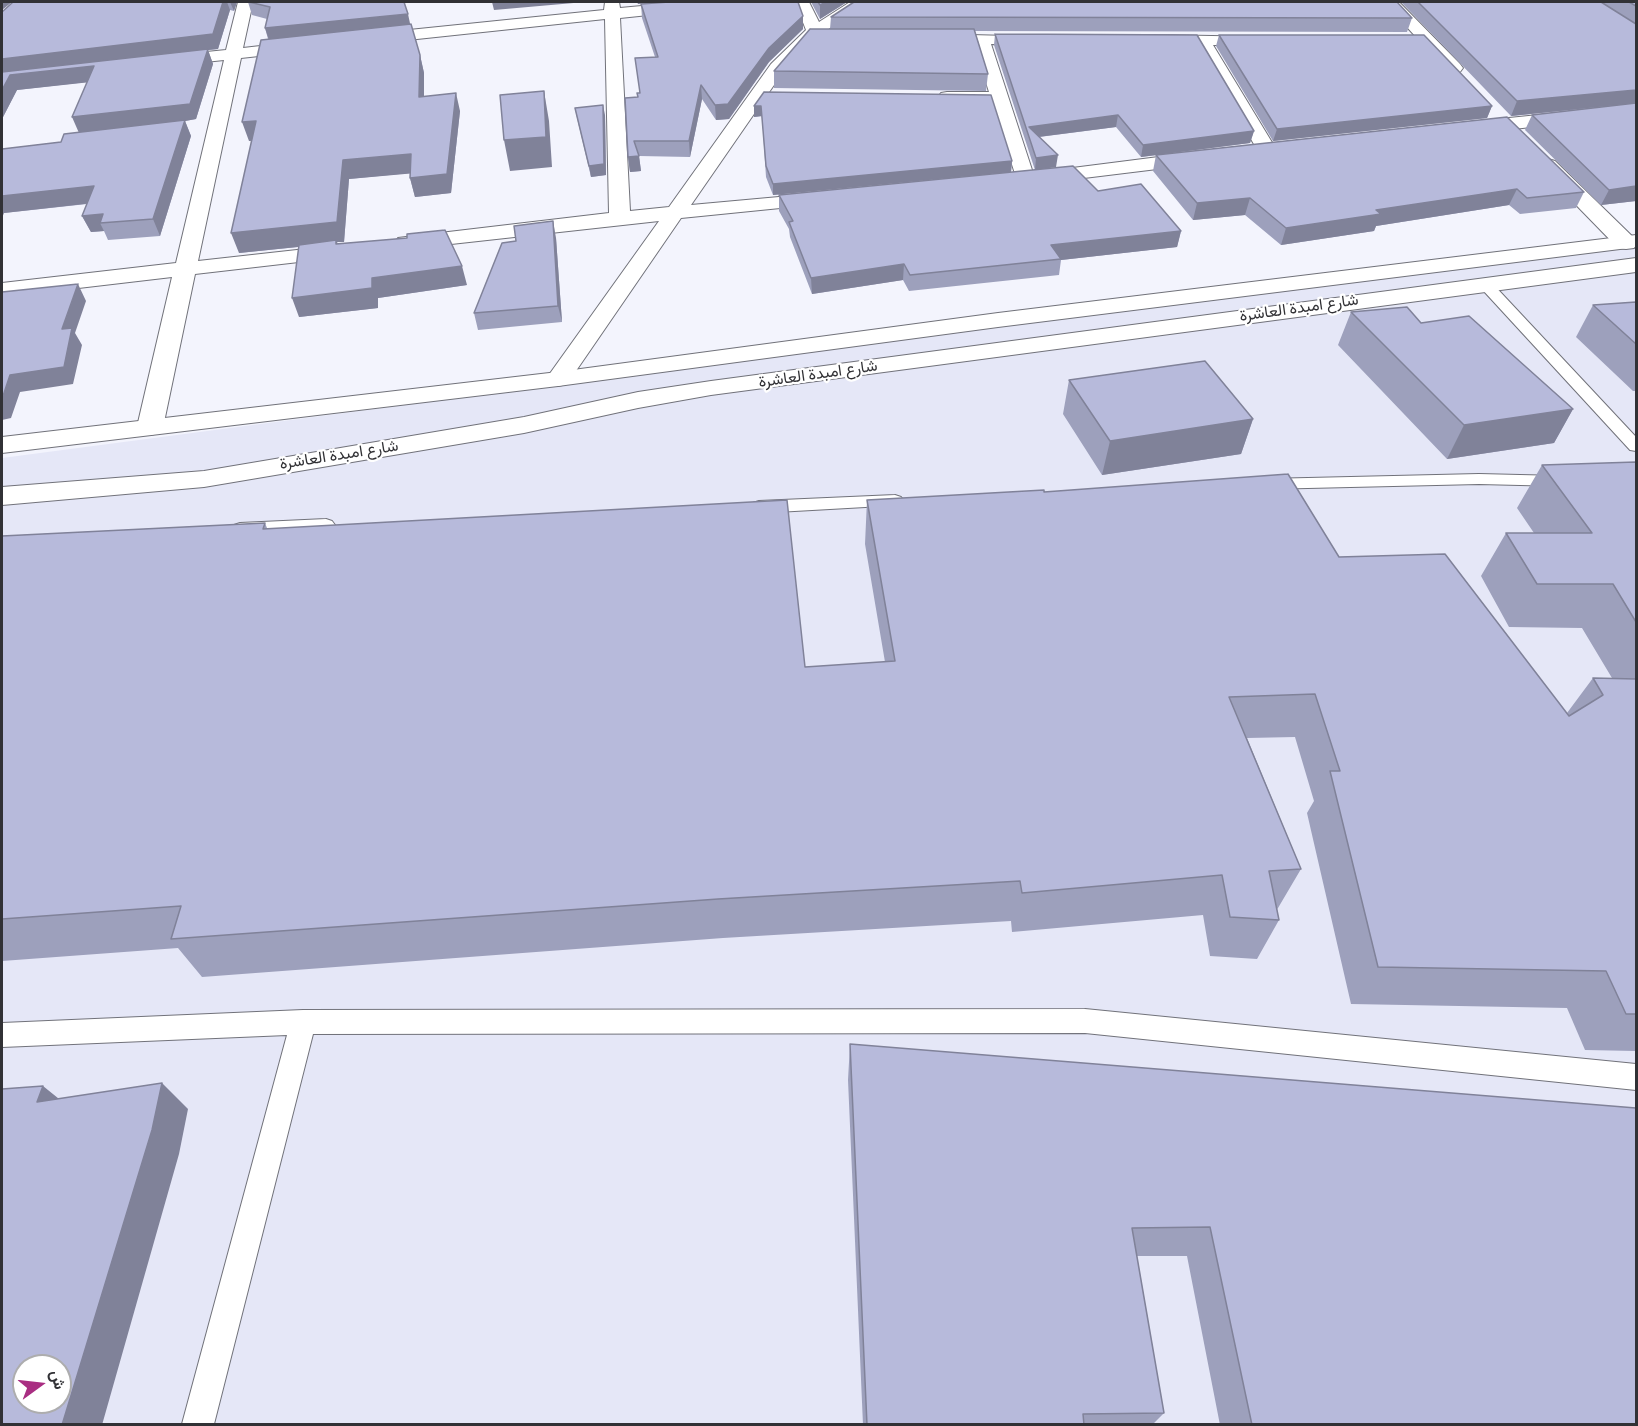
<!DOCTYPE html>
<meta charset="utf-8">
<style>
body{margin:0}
#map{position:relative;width:1638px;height:1426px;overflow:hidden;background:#f3f4fd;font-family:Cabin,Vazirmatn,sans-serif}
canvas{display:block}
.frame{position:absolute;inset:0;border:3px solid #313135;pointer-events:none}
.north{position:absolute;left:12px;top:1354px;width:60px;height:60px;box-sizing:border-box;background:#fff;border:2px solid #adadae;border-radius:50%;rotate:75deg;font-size:16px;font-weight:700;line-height:24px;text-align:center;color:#313135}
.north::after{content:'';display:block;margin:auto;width:21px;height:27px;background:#a92e82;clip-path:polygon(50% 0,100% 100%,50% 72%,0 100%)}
</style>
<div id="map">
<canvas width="1638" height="1426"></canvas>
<div class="frame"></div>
<div class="north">ش</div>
</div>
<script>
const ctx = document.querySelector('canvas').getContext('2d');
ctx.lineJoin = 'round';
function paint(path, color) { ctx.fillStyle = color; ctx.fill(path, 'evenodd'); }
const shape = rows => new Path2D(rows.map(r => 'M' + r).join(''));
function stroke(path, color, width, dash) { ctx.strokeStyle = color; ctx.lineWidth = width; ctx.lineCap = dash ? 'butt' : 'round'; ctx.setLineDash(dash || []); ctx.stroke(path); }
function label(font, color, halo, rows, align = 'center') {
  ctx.font = font + ' Cabin,Vazirmatn,sans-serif'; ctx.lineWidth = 4.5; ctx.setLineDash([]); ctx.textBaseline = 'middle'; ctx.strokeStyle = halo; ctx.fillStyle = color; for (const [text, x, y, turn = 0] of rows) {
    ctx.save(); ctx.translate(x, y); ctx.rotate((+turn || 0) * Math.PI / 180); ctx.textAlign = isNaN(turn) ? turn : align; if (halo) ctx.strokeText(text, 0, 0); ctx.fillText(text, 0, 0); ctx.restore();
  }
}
paint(shape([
 [1636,243,1636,1424,2,1424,2,458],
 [24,1366,60,1366,60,1402,24,1402]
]), '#e5e7f7');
const lane = shape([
 [1485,280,1490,281,1636,437,1636,451,1630,450,1480,287,1478,284,1485,280],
 [1479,474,1561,476,1567,477,1570,481,1567,485,1561,486,1479,484,1265,489,1259,488,1256,484,1259,480,1265,479,1479,474],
 [895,495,901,497,904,501,901,505,759,513,753,511,750,507,753,503,759,501,895,495],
 [326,519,332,521,335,525,332,529,240,535,234,533,231,529,234,525,240,523,326,519],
 [1085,1009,1636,1064,1636,1090,1085,1033,313,1034,214,1424,182,1424,287,1035,2,1047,2,1023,303,1010,1085,1009]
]);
const street = shape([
 [238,2,253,2,243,48,304,41,312,46,304,51,241,58,198,261,342,245,350,246,353,251,350,256,342,257,195,274,163,427,159,433,150,435,141,433,137,427,172,277,2,297,2,283,176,263,224,60,167,66,161,65,159,61,161,57,167,56,226,50,238,2],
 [605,2,619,2,620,8,685,2,733,2,725,7,620,18,630,211,669,207,771,64,806,30,795,2,809,2,819,22,850,2,868,2,811,41,783,72,691,205,823,193,830,195,833,199,830,203,681,218,567,384,558,386,549,384,546,379,659,221,406,249,398,248,395,243,398,238,406,237,609,213,605,19,370,44,362,39,370,34,604,10,605,2],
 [1384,2,1399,2,1460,64,1463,68,1460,72,1448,72,1384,2],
 [933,34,1047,37,1049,40,1047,43,1041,45,991,44,1033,173,1198,152,1205,154,1208,158,1205,162,1198,164,1035,184,1018,183,992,103,947,102,941,101,938,97,941,93,947,92,989,92,974,44,927,42,925,39,933,34],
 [1155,35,1269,37,1271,40,1269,43,1263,45,1213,45,1276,149,1273,153,1259,153,1197,45,1149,43,1147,40,1149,37,1155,35],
 [1636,105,1636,115,1470,134,1463,132,1461,128,1463,124,1470,122,1636,105],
 [1548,159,1555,161,1634,238,1636,243,1634,248,1626,249,1618,248,1541,169,1538,165,1541,161,1548,159]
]);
const secondary = shape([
 [1636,235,1636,247,998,327,558,386,2,453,2,437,558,372,998,313,1636,235],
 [1636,258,1636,272,711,395,638,408,524,433,204,487,2,505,2,487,204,471,524,417,638,392,711,381,1636,258]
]);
stroke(lane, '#71727a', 2);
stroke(street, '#71727a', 2);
stroke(secondary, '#71727a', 2);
paint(lane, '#fff');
paint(street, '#fff');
paint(secondary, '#fff');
paint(shape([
 [13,2,237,2,234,11,230,10,218,49,208,50,213,64,196,119,185,121,191,136,160,236,108,240,104,231,91,232,82,216,87,204,4,213,2,149,61,142,79,133,87,82,17,90,2,119,2,12],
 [248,2,410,24,420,55,424,73,424,97,460,111,451,193,415,197,410,178,410,173,349,179,344,242,337,242,338,244,467,285,378,298,378,308,299,317,298,247,239,253,252,141,249,141,268,39,265,28,267,19,252,15],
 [811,2,847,2,820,19],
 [1401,2,1636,2,1636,24,1604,4,1636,24,1636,201,1601,205,1525,130,1532,115,1623,105,1511,116],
 [641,4,803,16,803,29,769,62,729,119,716,120,702,99,690,157,639,156,641,171,630,172,628,157,637,97,637,93,639,93,655,57,642,18],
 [831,17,1412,18,1407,32,975,31,988,74,986,91,774,88,774,71,830,29],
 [995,34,1254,131,1250,143,1141,157,1116,127,1039,137,1056,167,1035,170,994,45],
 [1219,35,1492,106,1487,118,1273,141,1216,46],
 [754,106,1012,161,1011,172,773,195,766,177,762,116,754,117],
 [575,108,605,115,606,175,591,177,577,118],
 [1156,155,1584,192,1576,208,1520,214,1509,205,1376,226,1374,231,1281,245,1245,215,1193,220,1153,171],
 [1098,191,1181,231,1177,247,1061,260,1059,275,909,291,903,280,812,294,790,237,789,229,779,211,779,195],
 [556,238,562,322,478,330,474,313,516,241],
 [1636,302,1636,391,1633,391,1576,337,1593,305],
 [1351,312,1421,323,1573,409,1554,443,1447,459,1338,345],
 [1069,380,1253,419,1241,454,1102,475,1063,414],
 [1636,462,1636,1051,1585,1050,1567,1008,1351,1004,1307,813,1314,801,1295,737,1247,738,1301,869,1278,908,1277,909,1279,920,1257,959,1210,956,1203,915,1012,932,1011,921,723,938,202,977,178,948,2,961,2,536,265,523,267,528,805,667,885,662,865,544,867,500,1044,492,1339,557,1567,713,1593,678,1612,678,1582,628,1509,627,1481,576,1506,533,1534,533,1517,508,1542,465],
 [850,1044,1636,1425,1220,1425,1187,1256,1137,1256,1164,1413,1152,1425,863,1425,848,1080]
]), '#9da0bc');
paint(shape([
 [2,2,12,2,2,10],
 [223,2,227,2,230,10,218,49,208,50,213,64,196,119,185,121,191,136,160,236,153,219,79,133,72,117,208,50,2,74,2,59],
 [230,2,237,2,234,11],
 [492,2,585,2,494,10],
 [637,2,667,2,638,4],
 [826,2,847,2,820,19,820,5],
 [408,14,411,28,270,43,265,28],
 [803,16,803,29,769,62,729,119,716,120,715,105,769,48],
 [420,55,424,73,424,116,419,97],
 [94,66,100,81,17,90,2,119,2,90,10,75],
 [701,85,702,99,690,157,689,141],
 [1636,90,1636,103,1511,116,1517,101],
 [544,91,549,121,552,167,510,171,504,140],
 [456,93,460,111,451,193,415,197,410,178],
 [603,105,605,115,606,175,591,177,589,166],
 [754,106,761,106,762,116,754,117],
 [1492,106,1487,118,1273,141,1277,129],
 [1118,115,1116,127,1030,138,1029,127],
 [256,121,263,140,249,141,242,122],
 [1254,131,1250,143,1141,157,1143,145],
 [411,154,416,173,349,179,344,242,337,242,342,259,336,244,336,243,239,253,231,233,343,160],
 [1058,155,1056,167,1035,170,1036,158],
 [639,156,641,171,630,172,628,157],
 [1012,161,1011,172,773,195,773,184],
 [94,186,102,202,4,213,2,218,2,196],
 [1636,186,1636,201,1601,205,1609,190],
 [1517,189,1509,205,1376,226,1374,231,1281,245,1286,228,1376,210],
 [1250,198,1245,215,1193,220,1197,203],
 [103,214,100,223,104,231,91,232,82,216],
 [553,221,556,238,562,322,558,306],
 [1181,231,1177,247,1061,260,1051,245],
 [904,264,903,280,812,294,811,278],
 [462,266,467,285,378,298,378,308,299,317,292,298,372,278],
 [78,284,86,301,75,333,82,345,73,384,20,392,11,418,2,420,2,399,10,375,62,329],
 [1573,409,1554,443,1447,459,1464,425],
 [1253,419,1241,454,1102,475,1110,441],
 [162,1083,188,1109,179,1154,102,1425,62,1425],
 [43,1086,74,1111,37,1102]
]), '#808299');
const building = shape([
 [13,2,223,2,213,34,2,59,2,12,13,2],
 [249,2,404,2,408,14,265,28,270,7,249,2],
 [669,2,798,2,803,16,769,48,728,104,715,105,701,85,689,141,634,141,639,156,628,157,625,98,638,97,637,93,640,93,635,58,658,57,641,4,669,2],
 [818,2,826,2,820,5,818,2],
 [854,2,1397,2,1412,18,831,17,854,2],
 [1418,2,1601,2,1636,24,1636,90,1517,101,1418,2],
 [1629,2,1636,2,1636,6,1629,2],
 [411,24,420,55,419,97,456,93,447,174,410,178,411,154,343,160,337,222,231,233,256,121,242,122,261,40,411,24],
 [810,29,974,29,988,74,774,71,810,29],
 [995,34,1197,35,1254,131,1143,145,1118,115,1029,127,1058,155,1036,158,995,34],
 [1219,35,1424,35,1492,106,1277,129,1219,35],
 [208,49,190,104,72,117,94,66,10,75,2,90,2,72,208,49],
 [544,91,546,137,504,140,500,95,544,91],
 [764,92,991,95,1012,161,773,184,766,166,761,106,754,106,764,92],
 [1636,103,1636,186,1609,190,1532,115,1636,103],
 [603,105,604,164,589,166,575,108,603,105],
 [1507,117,1584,192,1527,198,1517,189,1376,210,1381,214,1286,228,1250,198,1197,203,1156,155,1507,117],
 [185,120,153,219,100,223,103,214,82,216,94,186,2,196,2,149,61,142,64,134,185,120],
 [1073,166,1098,191,1141,184,1181,231,1051,245,1061,259,910,275,904,264,811,278,789,222,793,221,779,195,1073,166],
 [553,221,558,306,474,313,502,243,516,241,514,226,553,221],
 [445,230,462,266,372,278,372,288,292,298,299,245,336,240,336,244,407,238,407,234,445,230],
 [78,284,62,329,72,328,64,367,10,375,2,399,2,292,78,284],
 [1636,302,1636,344,1593,305,1636,302],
 [1407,307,1421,323,1469,316,1573,409,1464,425,1351,312,1407,307],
 [1205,361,1253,419,1110,441,1069,380,1205,361],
 [1636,462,1636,622,1613,584,1537,584,1506,533,1592,533,1542,465,1636,462],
 [1288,474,1339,557,1445,554,1569,716,1603,695,1593,678,1636,679,1636,1014,1626,1014,1606,971,1378,967,1330,771,1340,771,1315,694,1229,697,1301,869,1269,871,1279,920,1230,917,1222,875,1022,893,1020,881,718,899,171,939,181,906,2,919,2,536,265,523,263,529,787,500,805,667,895,661,867,500,1044,490,1044,492,1288,474],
 [850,1044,1636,1108,1636,1425,1252,1425,1210,1227,1132,1228,1164,1413,1083,1414,1084,1425,867,1425,850,1044],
 [162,1083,152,1130,62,1425,2,1425,2,1089,43,1086,37,1102,162,1083],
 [24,1366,60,1366,60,1402,24,1402,24,1366]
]);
paint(building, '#b7badb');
stroke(building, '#808299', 1.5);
label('16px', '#313135', '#fff', [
 ["شارع امبدة العاشرة",1299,308,-8],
 ["شارع امبدة العاشرة",818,374,-8],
 ["شارع امبدة العاشرة",339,455,-9]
]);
</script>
